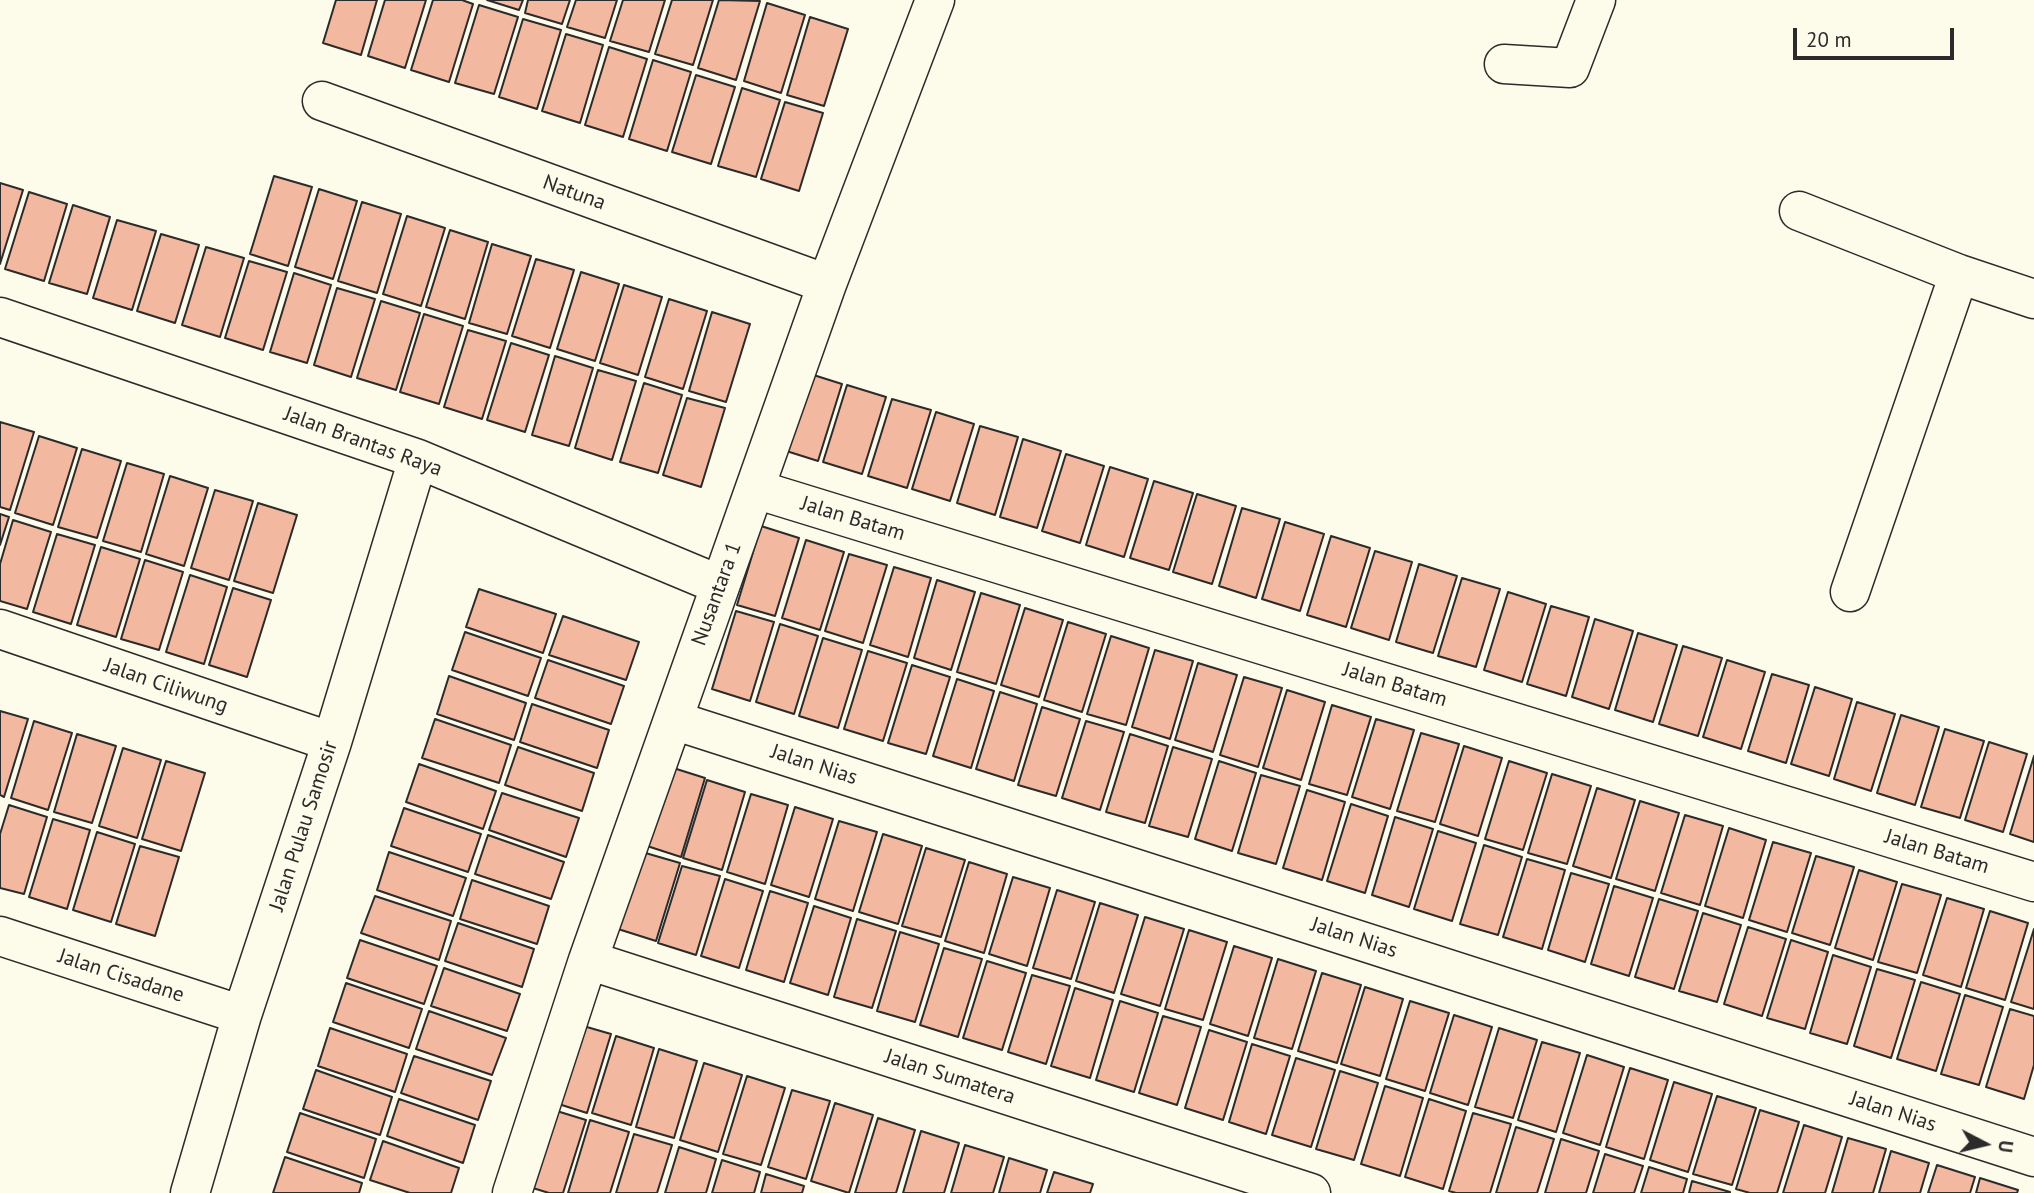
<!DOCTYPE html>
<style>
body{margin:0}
#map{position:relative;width:2034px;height:1193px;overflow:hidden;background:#fdfbea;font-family:"PT Sans",sans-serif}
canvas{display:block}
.north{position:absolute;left:1950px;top:1109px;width:70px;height:70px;-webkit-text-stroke:5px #fdfbea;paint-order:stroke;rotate:97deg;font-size:19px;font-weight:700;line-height:28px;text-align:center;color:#2b2b2b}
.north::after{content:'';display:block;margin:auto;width:24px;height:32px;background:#2b2b2b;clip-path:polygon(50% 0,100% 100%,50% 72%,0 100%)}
.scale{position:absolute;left:1793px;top:28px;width:161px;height:32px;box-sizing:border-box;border:4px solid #2b2b2b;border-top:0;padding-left:9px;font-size:21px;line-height:24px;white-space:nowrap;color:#2b2b2b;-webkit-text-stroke:5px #fdfbea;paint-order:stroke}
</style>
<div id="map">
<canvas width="2034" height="1193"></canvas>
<div class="north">U</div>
<div class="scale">20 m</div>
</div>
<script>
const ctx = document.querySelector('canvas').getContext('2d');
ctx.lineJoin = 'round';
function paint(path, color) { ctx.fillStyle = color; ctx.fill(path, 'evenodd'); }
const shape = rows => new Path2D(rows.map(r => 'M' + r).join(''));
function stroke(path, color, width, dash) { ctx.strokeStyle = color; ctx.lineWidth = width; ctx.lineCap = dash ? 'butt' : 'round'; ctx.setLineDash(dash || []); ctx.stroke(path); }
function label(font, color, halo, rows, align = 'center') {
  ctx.font = font + ' "PT Sans",sans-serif'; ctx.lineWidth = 5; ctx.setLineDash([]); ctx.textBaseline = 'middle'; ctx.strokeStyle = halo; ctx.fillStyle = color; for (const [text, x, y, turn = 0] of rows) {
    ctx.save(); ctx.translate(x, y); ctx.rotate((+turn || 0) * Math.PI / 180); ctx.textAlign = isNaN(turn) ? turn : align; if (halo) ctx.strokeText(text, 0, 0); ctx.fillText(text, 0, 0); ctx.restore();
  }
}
const building = shape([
 [336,0,377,0,361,55,323,43,336,0],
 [385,0,426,0,405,68,368,56,385,0],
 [433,0,462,0,473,4,449,82,411,70,433,0],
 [487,0,523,0,519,10,487,0],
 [528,0,570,0,562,24,525,13,528,0],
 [576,0,617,0,605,38,567,27,576,0],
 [623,0,665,0,649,52,610,41,623,0],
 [672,0,713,0,693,65,655,54,672,0],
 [719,0,760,1,736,80,698,68,719,0],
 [767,3,805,15,781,93,744,81,767,3],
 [479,5,518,17,494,94,455,83,479,5],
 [810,17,848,29,824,106,787,95,810,17],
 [523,19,561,30,537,109,499,97,523,19],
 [566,34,603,45,580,123,542,111,566,34],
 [609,47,647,59,623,137,585,125,609,47],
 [653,60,691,72,667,151,629,139,653,60],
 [696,75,735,87,711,164,672,152,696,75],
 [742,88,780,100,756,177,718,166,742,88],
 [785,102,823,113,799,191,761,179,785,102],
 [274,176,312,187,288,266,250,254,274,176],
 [0,183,23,190,0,264,0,183],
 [319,189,357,201,333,279,295,267,319,189],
 [29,192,67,204,44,281,5,269,29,192],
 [362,202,401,214,377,293,338,281,362,202],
 [73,205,110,217,87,294,49,283,73,205],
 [407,216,445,228,421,306,383,294,407,216],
 [117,220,156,231,132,310,93,298,117,220],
 [450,230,488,242,465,319,426,307,450,230],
 [161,234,199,245,175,323,137,311,161,234],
 [492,244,531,256,507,334,469,323,492,244],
 [206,247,244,258,220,337,182,325,206,247],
 [536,259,574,270,550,348,512,336,536,259],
 [249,261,287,272,263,350,225,338,249,261],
 [581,272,619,284,595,361,557,349,581,272],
 [294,273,331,285,307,363,270,352,294,273],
 [624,285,662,297,638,375,600,363,624,285],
 [337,288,375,299,351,377,314,365,337,288],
 [669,299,707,311,683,389,645,377,669,299],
 [381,301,420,313,396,390,357,378,381,301],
 [712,312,750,324,726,402,689,391,712,312],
 [424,314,463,326,439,404,400,392,424,314],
 [468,330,506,341,482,419,444,407,468,330],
 [511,343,549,355,525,432,487,420,511,343],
 [555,356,593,368,569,446,532,435,555,356],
 [598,370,636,381,612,460,575,448,598,370],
 [804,372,842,384,818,461,780,449,804,372],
 [644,383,682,395,658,473,620,462,644,383],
 [847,385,886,397,862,474,823,462,847,385],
 [687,398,725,408,701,487,663,475,687,398],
 [892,399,931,410,907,488,868,476,892,399],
 [936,412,974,424,950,501,912,489,936,412],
 [0,422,34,432,10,510,0,507,0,422],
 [980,426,1018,437,995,515,957,503,980,426],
 [39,436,77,448,53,525,15,513,39,436],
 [1023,439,1061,451,1037,528,1000,517,1023,439],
 [82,449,121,461,97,538,58,527,82,449],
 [1066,454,1104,466,1080,543,1042,531,1066,454],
 [127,463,164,474,141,552,103,541,127,463],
 [1110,467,1148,479,1124,557,1086,545,1110,467],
 [170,476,208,488,184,566,146,554,170,476],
 [1154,481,1193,493,1169,570,1130,558,1154,481],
 [215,490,253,501,229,580,191,568,215,490],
 [1197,494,1236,506,1212,584,1173,572,1197,494],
 [258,503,297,515,273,593,234,581,258,503],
 [1242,508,1280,519,1256,598,1219,586,1242,508],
 [0,514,9,517,0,545,0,514],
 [13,520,51,532,27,609,0,601,0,564,13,520],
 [1285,522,1324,534,1300,611,1262,599,1285,522],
 [761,526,799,538,775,616,737,605,761,526],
 [57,534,95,545,71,624,33,612,57,534],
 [1331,536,1370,548,1346,627,1307,615,1331,536],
 [806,540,844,552,820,630,782,618,806,540],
 [101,547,140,559,116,637,77,625,101,547],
 [1375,551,1412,562,1389,640,1351,628,1375,551],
 [849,554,887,565,863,643,825,631,849,554],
 [145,560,183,572,159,650,121,639,145,560],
 [1419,564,1457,576,1433,653,1396,642,1419,564],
 [894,567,931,578,908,657,870,645,894,567],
 [190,575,227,587,204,664,166,652,190,575],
 [1462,578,1500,589,1476,667,1438,656,1462,578],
 [937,580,975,592,951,670,914,658,937,580],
 [233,588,271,600,247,677,209,665,233,588],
 [479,589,556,614,543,653,466,627,479,589],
 [1508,592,1546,604,1522,682,1484,670,1508,592],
 [981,593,1020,605,996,684,957,672,981,593],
 [1551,606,1589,617,1566,696,1527,684,1551,606],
 [1025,608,1063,620,1039,697,1001,685,1025,608],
 [736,611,774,622,750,701,712,689,736,611],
 [563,616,639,642,626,680,549,655,563,616],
 [1595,619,1633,631,1609,709,1572,697,1595,619],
 [1068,622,1106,634,1082,712,1044,700,1068,622],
 [780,624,818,636,794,714,756,702,780,624],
 [465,632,541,658,528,696,452,670,465,632],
 [1638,633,1677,645,1653,722,1615,710,1638,633],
 [1111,636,1149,648,1126,725,1087,714,1111,636],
 [823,638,862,650,838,728,799,716,823,638],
 [1683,646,1722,658,1698,736,1659,724,1683,646],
 [1155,650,1193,661,1170,739,1132,727,1155,650],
 [868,651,907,663,883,741,844,729,868,651],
 [548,660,624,686,611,724,535,698,548,660],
 [1727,660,1765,672,1741,749,1703,737,1727,660],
 [1198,663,1237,675,1213,752,1175,740,1198,663],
 [912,665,950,677,926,754,888,743,912,665],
 [1772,674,1809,685,1786,763,1748,751,1772,674],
 [449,676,526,703,514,740,437,714,449,676],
 [1244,677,1282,688,1258,767,1220,755,1244,677],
 [957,679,994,691,971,768,933,756,957,679],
 [1815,687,1852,699,1829,776,1791,764,1815,687],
 [1287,690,1325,702,1301,780,1263,768,1287,690],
 [1000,692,1037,704,1014,781,976,769,1000,692],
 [1857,702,1895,714,1871,791,1834,779,1857,702],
 [532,704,609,730,597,768,520,742,532,704],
 [1332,705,1371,717,1347,795,1309,784,1332,705],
 [1042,707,1080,719,1056,796,1018,785,1042,707],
 [0,711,28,719,4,797,0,795,0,711],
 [1901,715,1939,727,1915,805,1877,793,1901,715],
 [435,719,511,745,499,783,422,758,435,719],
 [1376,719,1414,730,1390,809,1352,797,1376,719],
 [34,721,72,733,48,810,11,798,34,721],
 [1086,721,1124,732,1100,810,1062,798,1086,721],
 [1945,729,1984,741,1960,818,1921,807,1945,729],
 [1421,733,1459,744,1435,822,1397,811,1421,733],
 [77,734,116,746,92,823,54,812,77,734],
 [1130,734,1168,746,1145,823,1106,812,1130,734],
 [1989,742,2027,754,2003,832,1965,820,1989,742],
 [1464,746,1502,758,1478,836,1440,824,1464,746],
 [518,747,594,773,582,811,505,785,518,747],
 [1173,747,1212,759,1188,837,1149,826,1173,747],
 [123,748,161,760,137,838,99,826,123,748],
 [2034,756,2034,842,2010,834,2034,756],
 [166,761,205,773,181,851,142,839,166,761],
 [1219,761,1256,773,1232,851,1195,839,1219,761],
 [1509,761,1547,773,1523,850,1485,839,1509,761],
 [419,764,496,791,483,829,406,802,419,764],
 [667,766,705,778,681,857,644,845,667,766],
 [1552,774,1591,786,1567,864,1528,853,1552,774],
 [1261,775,1300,786,1276,864,1238,853,1261,775],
 [707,780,745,792,722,870,683,858,707,780],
 [1597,788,1635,800,1611,878,1573,866,1597,788],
 [1307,790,1345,802,1322,880,1283,868,1307,790],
 [502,793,579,818,566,857,489,830,502,793],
 [751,794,788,805,765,884,727,872,751,794],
 [1640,801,1679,813,1655,891,1616,879,1640,801],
 [1351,804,1388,816,1365,893,1327,881,1351,804],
 [9,805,47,817,24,894,0,888,0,834,9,805],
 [795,807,833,819,809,897,771,885,795,807],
 [404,808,481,834,468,872,391,846,404,808],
 [1685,815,1723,826,1700,905,1661,893,1685,815],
 [1395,817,1433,829,1409,907,1372,895,1395,817],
 [53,819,90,830,67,909,29,897,53,819],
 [839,821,877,832,853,911,815,899,839,821],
 [1729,828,1766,840,1743,918,1705,906,1729,828],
 [1438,831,1476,843,1452,921,1414,909,1438,831],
 [97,832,135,844,111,922,73,910,97,832],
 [883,834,922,846,898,924,859,912,883,834],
 [488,835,564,862,551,899,475,874,488,835],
 [1773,842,1811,853,1787,932,1749,920,1773,842],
 [1484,845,1522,857,1498,935,1460,924,1484,845],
 [140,846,179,857,155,936,116,924,140,846],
 [926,848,965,860,941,937,902,926,926,848],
 [389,852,466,878,453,916,377,890,389,852],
 [642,852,680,863,656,941,618,929,642,852],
 [1816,856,1854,867,1830,945,1792,933,1816,856],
 [1527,859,1565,870,1542,949,1503,937,1527,859],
 [969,862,1007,874,984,953,945,941,969,862],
 [682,866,720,876,696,955,658,943,682,866],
 [1859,870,1897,882,1873,960,1835,948,1859,870],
 [1571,873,1609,884,1585,962,1548,950,1571,873],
 [1013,877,1050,888,1027,966,989,954,1013,877],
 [725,879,763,891,739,968,701,956,725,879],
 [472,880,549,906,537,944,460,919,472,880],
 [1902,884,1941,895,1917,973,1878,962,1902,884],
 [1614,886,1653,898,1629,976,1591,964,1614,886],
 [1057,890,1095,902,1071,979,1033,968,1057,890],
 [770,891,808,903,784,982,746,970,770,891],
 [375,896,451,921,439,960,361,933,375,896],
 [1947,898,1984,909,1961,987,1923,975,1947,898],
 [1659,899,1698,911,1674,989,1635,977,1659,899],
 [1100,903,1138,915,1114,993,1076,981,1100,903],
 [814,906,851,918,828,995,790,983,814,906],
 [1990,911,2028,923,2005,1000,1966,988,1990,911],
 [1703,913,1741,925,1717,1002,1679,991,1703,913],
 [1145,917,1184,929,1160,1006,1121,994,1145,917],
 [857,919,896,931,872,1008,834,997,857,919],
 [458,923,534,949,522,987,445,961,458,923],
 [1748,927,1786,939,1762,1016,1724,1004,1748,927],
 [2034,929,2034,1009,2011,1002,2034,929],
 [1189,930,1227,942,1203,1020,1165,1009,1189,930],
 [900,932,939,944,915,1022,877,1011,900,932],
 [360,940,437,966,424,1004,347,978,360,940],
 [1791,940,1828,952,1805,1029,1767,1018,1791,940],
 [1234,946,1272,958,1248,1036,1210,1024,1234,946],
 [944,948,982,959,958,1037,920,1025,944,948],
 [1833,955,1871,967,1847,1044,1810,1033,1833,955],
 [1278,959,1316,971,1292,1049,1254,1038,1278,959],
 [987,961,1026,973,1002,1050,963,1038,987,961],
 [444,968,520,994,507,1031,431,1006,444,968],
 [1877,969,1915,980,1891,1058,1854,1046,1877,969],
 [1322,973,1361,985,1337,1063,1298,1051,1322,973],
 [1032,975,1070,986,1046,1064,1008,1052,1032,975],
 [1921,982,1960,994,1936,1071,1897,1059,1921,982],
 [346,983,422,1009,409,1048,333,1022,346,983],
 [1365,987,1403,999,1380,1076,1341,1064,1365,987],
 [1075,988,1113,1000,1090,1078,1051,1066,1075,988],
 [1965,995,2003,1007,1979,1085,1941,1074,1965,995],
 [1120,1001,1158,1013,1134,1092,1096,1080,1120,1001],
 [1410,1001,1449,1013,1425,1091,1386,1079,1410,1001],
 [2010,1009,2034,1016,2034,1065,2024,1099,1986,1087,2010,1009],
 [429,1011,506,1038,492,1075,416,1049,429,1011],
 [1454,1015,1492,1027,1468,1105,1430,1093,1454,1015],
 [1163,1016,1201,1027,1177,1105,1139,1093,1163,1016],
 [573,1023,611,1034,587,1113,549,1101,573,1023],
 [330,1028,407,1054,395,1092,318,1066,330,1028],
 [1499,1028,1537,1040,1513,1118,1475,1107,1499,1028],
 [1209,1030,1247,1042,1223,1120,1185,1108,1209,1030],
 [616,1036,654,1048,631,1125,592,1113,616,1036],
 [1542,1042,1580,1053,1556,1132,1518,1120,1542,1042],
 [1252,1044,1290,1056,1266,1134,1229,1122,1252,1044],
 [659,1049,697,1061,674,1138,636,1127,659,1049],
 [1587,1055,1624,1067,1600,1145,1563,1133,1587,1055],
 [414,1056,491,1081,478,1120,401,1093,414,1056],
 [1296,1058,1335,1070,1311,1147,1272,1135,1296,1058],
 [704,1063,742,1075,718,1152,680,1140,704,1063],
 [1630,1068,1668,1080,1644,1159,1606,1147,1630,1068],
 [316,1070,392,1097,380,1135,303,1109,316,1070],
 [1340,1071,1378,1083,1354,1160,1316,1149,1340,1071],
 [747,1076,785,1088,761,1165,723,1154,747,1076],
 [1674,1082,1712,1094,1688,1172,1650,1160,1674,1082],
 [1385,1086,1423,1098,1400,1176,1361,1164,1385,1086],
 [792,1090,830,1101,806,1179,768,1167,792,1090],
 [1717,1096,1756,1108,1732,1185,1693,1174,1717,1096],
 [399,1099,475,1125,463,1163,387,1136,399,1099],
 [1429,1099,1466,1111,1443,1189,1405,1177,1429,1099],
 [835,1103,873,1115,849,1193,811,1181,835,1103],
 [547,1108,586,1120,563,1193,549,1193,523,1185,547,1108],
 [1760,1110,1799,1122,1777,1193,1750,1193,1736,1189,1760,1110],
 [300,1113,376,1139,364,1178,287,1152,300,1113],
 [1473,1113,1511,1124,1490,1193,1456,1193,1449,1191,1473,1113],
 [878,1118,915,1130,896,1193,855,1193,878,1118],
 [590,1120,629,1132,610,1193,568,1193,590,1120],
 [1804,1125,1842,1137,1825,1193,1783,1193,1804,1125],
 [1516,1127,1554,1139,1537,1193,1496,1193,1516,1127],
 [921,1131,959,1143,944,1193,903,1193,921,1131],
 [634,1134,672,1145,657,1193,616,1193,634,1134],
 [1848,1138,1886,1149,1873,1193,1832,1193,1848,1138],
 [1561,1139,1599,1151,1586,1193,1545,1193,1561,1139],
 [383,1141,459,1168,451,1193,410,1193,370,1180,383,1141],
 [965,1145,1004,1157,993,1193,951,1193,965,1145],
 [679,1147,716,1159,706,1193,665,1193,679,1147],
 [1891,1151,1929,1163,1920,1193,1879,1193,1891,1151],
 [1605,1154,1643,1166,1634,1193,1593,1193,1605,1154],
 [285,1157,362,1183,359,1193,273,1193,285,1157],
 [1009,1158,1047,1170,1040,1193,999,1193,1009,1158],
 [722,1160,760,1172,754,1193,712,1193,722,1160],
 [1937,1165,1975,1177,1970,1193,1928,1193,1937,1165],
 [1649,1167,1687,1179,1683,1193,1641,1193,1649,1167],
 [1054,1172,1093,1184,1090,1193,1047,1193,1054,1172],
 [766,1174,804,1186,802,1193,761,1193,766,1174],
 [1980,1178,2018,1190,2017,1193,1976,1193,1980,1178],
 [1692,1181,1730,1192,1730,1193,1689,1193,1692,1181]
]);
paint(building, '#f2b8a0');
stroke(building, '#2b2b2b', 2);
const street = shape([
 [1504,64,1570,68,1596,0],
 [322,101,827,284],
 [1799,211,1959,274,2034,299],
 [0,317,418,459,720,585],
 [755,489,2034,882],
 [1850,592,1959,274],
 [0,629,332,742],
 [673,720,2034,1157],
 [0,936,242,1015],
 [588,960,1311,1193],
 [190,1193,242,1015,332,742,418,459],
 [512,1193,588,960,827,284,935,0]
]);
stroke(street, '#2b2b2b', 41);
stroke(street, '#fdfbea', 38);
label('21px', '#2b2b2b', '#fdfbea', [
 ["Natuna",574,193,20],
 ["Jalan Brantas Raya",363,442,20],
 ["Jalan Batam",853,519,17],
 ["Nusantara 1",717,594,-70],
 ["Jalan Batam",1395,685,17],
 ["Jalan Ciliwung",166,686,19],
 ["Jalan Nias",814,765,18],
 ["Jalan Pulau Samosir",304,826,-72],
 ["Jalan Batam",1937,852,17],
 ["Jalan Nias",1354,938,18],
 ["Jalan Cisadane",121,976,18],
 ["Jalan Sumatera",950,1077,18],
 ["Jalan Nias",1893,1112,18]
]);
</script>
